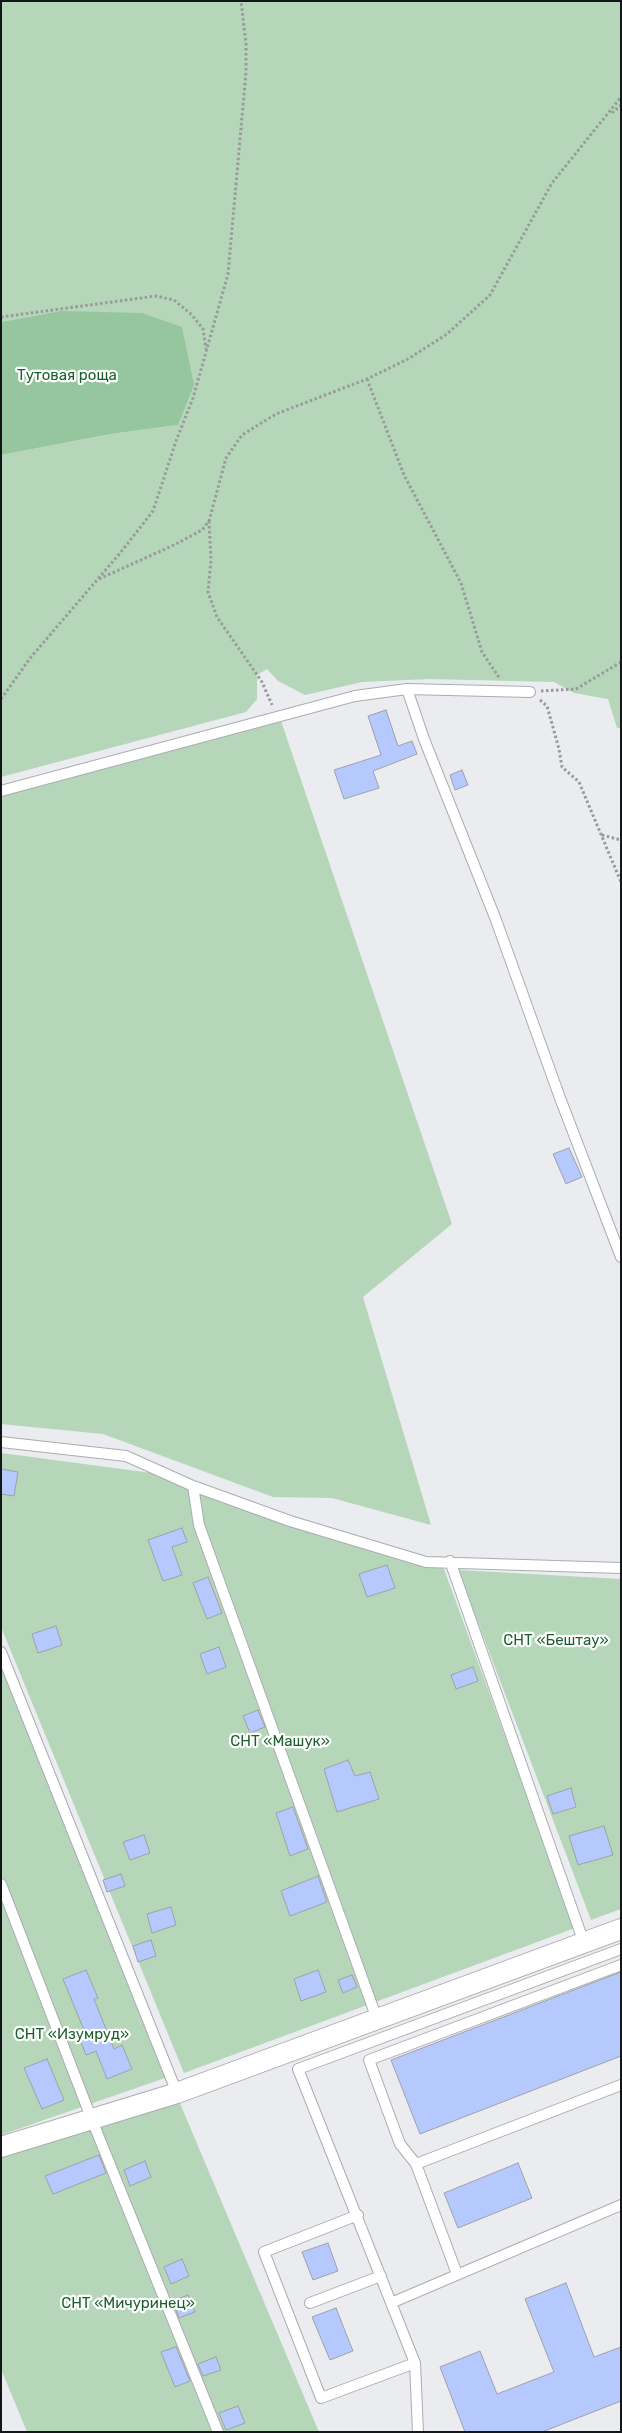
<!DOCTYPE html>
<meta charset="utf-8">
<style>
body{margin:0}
#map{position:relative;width:622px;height:2433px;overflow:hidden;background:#eaecf0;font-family:Rubik,sans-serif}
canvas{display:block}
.frame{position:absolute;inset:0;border:2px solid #141516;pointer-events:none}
</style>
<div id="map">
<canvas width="622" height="2433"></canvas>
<div class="frame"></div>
</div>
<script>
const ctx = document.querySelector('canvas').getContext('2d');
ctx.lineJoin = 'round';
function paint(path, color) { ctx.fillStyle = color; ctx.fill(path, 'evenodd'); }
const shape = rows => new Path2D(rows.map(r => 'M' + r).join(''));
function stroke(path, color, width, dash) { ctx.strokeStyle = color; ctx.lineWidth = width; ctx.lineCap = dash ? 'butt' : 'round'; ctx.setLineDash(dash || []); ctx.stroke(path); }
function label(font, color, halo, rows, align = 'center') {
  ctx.font = font + ' Rubik,sans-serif'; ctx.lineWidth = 4.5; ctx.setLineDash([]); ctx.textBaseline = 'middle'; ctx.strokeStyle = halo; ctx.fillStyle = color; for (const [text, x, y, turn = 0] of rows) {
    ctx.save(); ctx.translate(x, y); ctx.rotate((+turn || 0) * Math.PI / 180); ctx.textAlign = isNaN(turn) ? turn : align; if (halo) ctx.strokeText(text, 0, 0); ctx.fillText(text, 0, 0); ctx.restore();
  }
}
paint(shape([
 [1,1,621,1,621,728,617,728,608,699,574,693,554,682,429,679,362,682,305,695,278,681,267,669,257,675,257,699,246,712,1,777,1,455,111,434,178,425,60,311,1,322],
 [280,718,452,1224,363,1297,431,1525,332,1498,273,1497,103,1434,1,1424,1,791],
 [1,1453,152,1473,444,1569,575,1928,184,2073,1,1627],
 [458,1570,621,1579,621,1909,591,1920],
 [1,1658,165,2078,1,2135],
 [176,2094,319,2432,27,2432,1,2369,1,2151]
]), '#b6d6ba');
paint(shape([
 [60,311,142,313,182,327,194,385,178,425,111,434,1,455,1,322]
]), '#96c69d');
const building = shape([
 [386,710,398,746,412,741,417,754,373,771,379,788,344,799,334,770,381,755,368,716,386,710],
 [462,770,468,785,455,790,450,775,462,770],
 [569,1148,582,1177,566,1184,553,1154,569,1148],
 [1,1469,18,1472,14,1496,1,1494,1,1469],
 [182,1528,187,1542,172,1547,182,1575,163,1581,148,1540,182,1528],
 [387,1565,395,1588,367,1597,359,1574,387,1565],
 [208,1577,222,1613,207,1619,193,1583,208,1577],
 [56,1626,62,1645,38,1653,32,1634,56,1626],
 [219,1647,226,1667,207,1674,200,1654,219,1647],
 [473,1667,478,1681,456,1689,451,1675,473,1667],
 [258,1710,265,1727,250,1733,243,1716,258,1710],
 [348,1760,355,1776,370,1772,379,1799,337,1812,324,1769,348,1760],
 [571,1788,576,1807,553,1814,547,1796,571,1788],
 [293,1807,308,1849,290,1856,276,1813,293,1807],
 [604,1826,613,1855,578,1865,569,1836,604,1826],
 [144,1835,150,1853,130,1860,123,1842,144,1835],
 [121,1874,125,1886,107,1892,103,1880,121,1874],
 [318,1876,327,1902,290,1916,281,1891,318,1876],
 [171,1907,176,1925,152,1933,147,1914,171,1907],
 [151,1940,156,1956,138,1962,133,1946,151,1940],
 [86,1970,98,1998,94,1999,114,2049,122,2045,132,2069,107,2079,96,2051,86,2055,77,2032,84,2030,63,1979,86,1970],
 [318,1970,326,1992,301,2001,294,1979,318,1970],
 [621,1972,621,2056,420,2134,391,2060,621,1972],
 [352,1975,357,1987,343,1993,338,1980,352,1975],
 [47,2059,64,2100,42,2109,24,2068,47,2059],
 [99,2155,106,2173,53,2194,45,2176,99,2155],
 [145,2161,151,2177,130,2186,124,2170,145,2161],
 [518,2163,532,2198,458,2228,444,2193,518,2163],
 [328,2243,338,2271,313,2280,302,2252,328,2243],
 [182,2259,189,2276,171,2284,164,2267,182,2259],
 [566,2283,594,2357,621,2347,621,2401,542,2432,465,2432,440,2367,480,2351,497,2394,554,2372,525,2299,566,2283],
 [188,2295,195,2312,179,2318,173,2301,188,2295],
 [336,2308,353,2351,330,2360,312,2317,336,2308],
 [176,2347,190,2381,175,2387,161,2352,176,2347],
 [216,2357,221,2370,203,2376,198,2364,216,2357],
 [238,2406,245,2423,226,2430,219,2413,238,2406]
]);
paint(building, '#b5c9fe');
stroke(building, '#a0a1a5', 1);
const lane = shape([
 [407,689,424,739,496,920,560,1098,621,1257],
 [1,791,355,696,407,689,530,692],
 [1,1442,126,1456,193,1486,290,1521,426,1562,621,1568],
 [193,1486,199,1525,377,2019],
 [450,1561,584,1943],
 [1,1652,177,2093],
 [1,1884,92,2120,218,2432],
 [416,2164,621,2085],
 [358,2215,264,2252,321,2398,415,2363],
 [457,2274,416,2164,400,2144,369,2060,621,1965],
 [310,2303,381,2276],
 [391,2303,621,2205],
 [418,2432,415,2363,298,2069,621,1949]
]);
const street = shape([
 [1,2147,177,2093,621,1929]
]);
stroke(lane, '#aaacb0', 12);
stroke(street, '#aaacb0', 22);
stroke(shape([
 [612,113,621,105],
 [1,317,156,296,174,300,192,315,203,329,206,349],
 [367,379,404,475,461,583,482,652,500,679],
 [209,521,211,560,208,592,217,617,262,682,272,705],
 [99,579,174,545,202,530,209,521,226,458,242,435,276,414,367,379,408,359,447,334,490,295,552,183,621,97],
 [541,691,576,689,621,662],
 [1,699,31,657,121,552,153,511,176,441,193,398,228,274,246,72,246,44,241,1],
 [540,700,547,706,559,749,562,767,579,782,621,882],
 [602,835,621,840]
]), '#989a9d', 3, [2.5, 2.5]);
stroke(lane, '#fff', 10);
stroke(street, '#fff', 20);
label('15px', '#1b602c', '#fff', [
 ["Тутовая роща",67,376],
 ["СНТ «Бештау»",556,1641],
 ["СНТ «Машук»",280,1742],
 ["СНТ «Изумруд»",72,2035],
 ["СНТ «Мичуринец»",128,2304]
]);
</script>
